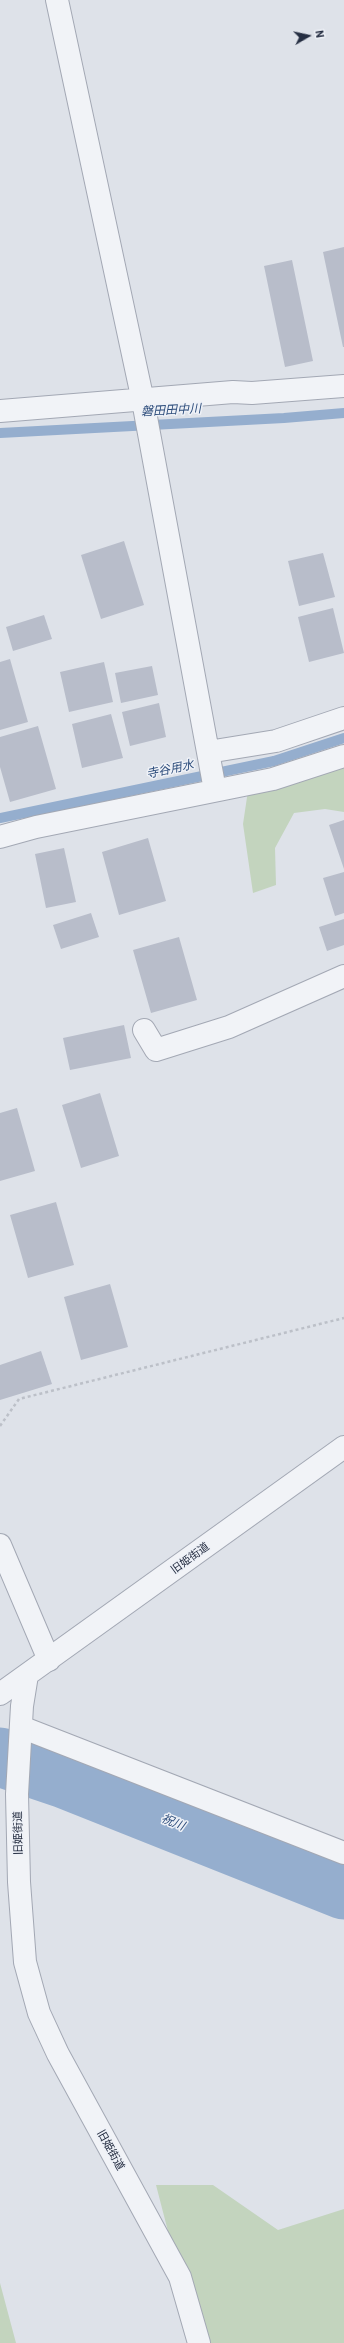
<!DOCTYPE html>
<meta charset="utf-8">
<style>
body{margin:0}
#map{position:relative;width:344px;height:2343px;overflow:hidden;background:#dee2e9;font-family:Barlow,sans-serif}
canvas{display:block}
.north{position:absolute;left:288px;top:16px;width:40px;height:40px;-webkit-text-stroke:3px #eef1f7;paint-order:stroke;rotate:81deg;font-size:11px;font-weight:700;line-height:16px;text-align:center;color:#252e42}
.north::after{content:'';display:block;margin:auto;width:14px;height:18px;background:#252e42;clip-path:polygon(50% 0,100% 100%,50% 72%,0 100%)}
</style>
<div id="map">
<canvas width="344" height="2343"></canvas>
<div class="north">N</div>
</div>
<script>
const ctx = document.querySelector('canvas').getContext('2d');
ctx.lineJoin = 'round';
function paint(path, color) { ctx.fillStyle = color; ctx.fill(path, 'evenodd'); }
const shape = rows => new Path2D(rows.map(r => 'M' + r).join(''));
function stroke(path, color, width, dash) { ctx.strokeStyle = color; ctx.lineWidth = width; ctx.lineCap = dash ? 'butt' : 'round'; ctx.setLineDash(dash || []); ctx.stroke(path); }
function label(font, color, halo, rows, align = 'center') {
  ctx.font = font + ' Barlow,"Noto Sans JP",sans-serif'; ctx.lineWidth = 3; ctx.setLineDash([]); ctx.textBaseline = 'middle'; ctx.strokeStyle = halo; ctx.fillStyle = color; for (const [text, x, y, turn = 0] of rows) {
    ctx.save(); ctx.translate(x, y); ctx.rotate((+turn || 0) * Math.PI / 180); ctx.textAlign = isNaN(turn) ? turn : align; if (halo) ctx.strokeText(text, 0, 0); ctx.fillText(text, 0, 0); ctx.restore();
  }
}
paint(shape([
 [344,759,344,812,325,809,294,813,275,848,276,885,253,893,243,824,249,784],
 [156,2185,213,2185,278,2230,344,2209,344,2343,197,2343],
 [0,2283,16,2343,0,2343]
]), '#c3d4be');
stroke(shape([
 [0,433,284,418,344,413],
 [0,818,274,761,344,738]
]), '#95aece', 10);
stroke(shape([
 [0,1757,65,1779,344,1890]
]), '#95aece', 59);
paint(shape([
 [344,247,344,347,343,347,323,252],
 [292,260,313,361,285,367,264,266],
 [124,541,144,605,101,619,81,555],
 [323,553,335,597,299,606,288,561],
 [333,608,344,653,309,662,298,617],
 [44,615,52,639,13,651,6,627],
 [10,659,28,722,0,730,0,662],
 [104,662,113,702,69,712,60,672],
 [152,666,158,695,121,703,115,673],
 [159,703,166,737,130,746,122,712],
 [111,714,123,758,82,768,72,724],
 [38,726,56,789,10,802,0,767,0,737],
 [344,820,344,869,329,825],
 [148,838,166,901,119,915,102,852],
 [64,848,76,902,46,908,35,854],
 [344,872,344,913,335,916,323,878],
 [91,913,99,937,61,949,53,925],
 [344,919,344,945,327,951,319,927],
 [179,937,197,1000,151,1013,133,950],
 [124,1025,131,1058,70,1070,63,1038],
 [100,1093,119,1156,81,1168,62,1105],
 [17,1108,35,1171,0,1181,0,1113],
 [56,1202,74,1265,28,1278,10,1215],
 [110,1284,128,1347,81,1360,64,1297],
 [41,1351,52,1384,0,1400,0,1365]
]), '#b8bdca');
const minor = shape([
 [57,0,143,401,215,790],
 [0,411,233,392,252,393,344,386],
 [208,752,276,741,344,718],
 [0,837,36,827,273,779,344,756],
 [144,1030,156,1050,229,1027,344,976],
 [0,1545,49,1660],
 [21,1727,344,1853]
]);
const tertiary = shape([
 [27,1675,22,1706,17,1794,19,1882,25,1962,39,2013,58,2054,180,2277,199,2343],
 [0,1694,344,1447]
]);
stroke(minor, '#a3a8b4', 24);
stroke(tertiary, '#a3a8b4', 24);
stroke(shape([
 [0,1426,19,1399,344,1318]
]), '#bcc0c8', 2.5, [3, 3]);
stroke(minor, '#f1f3f7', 22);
stroke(tertiary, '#f1f3f7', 22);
label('11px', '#252e42', '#eef1f7', [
 ["旧姫街道",190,1558,-36],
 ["旧姫街道",18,1833,-91],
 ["旧姫街道",111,2150,61]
]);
label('italic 12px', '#2b4b7a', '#eef1f7', [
 ["磐田田中川",171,410,-3],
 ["寺谷用水",170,769,-12],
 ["祝川",173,1822,22]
]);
</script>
